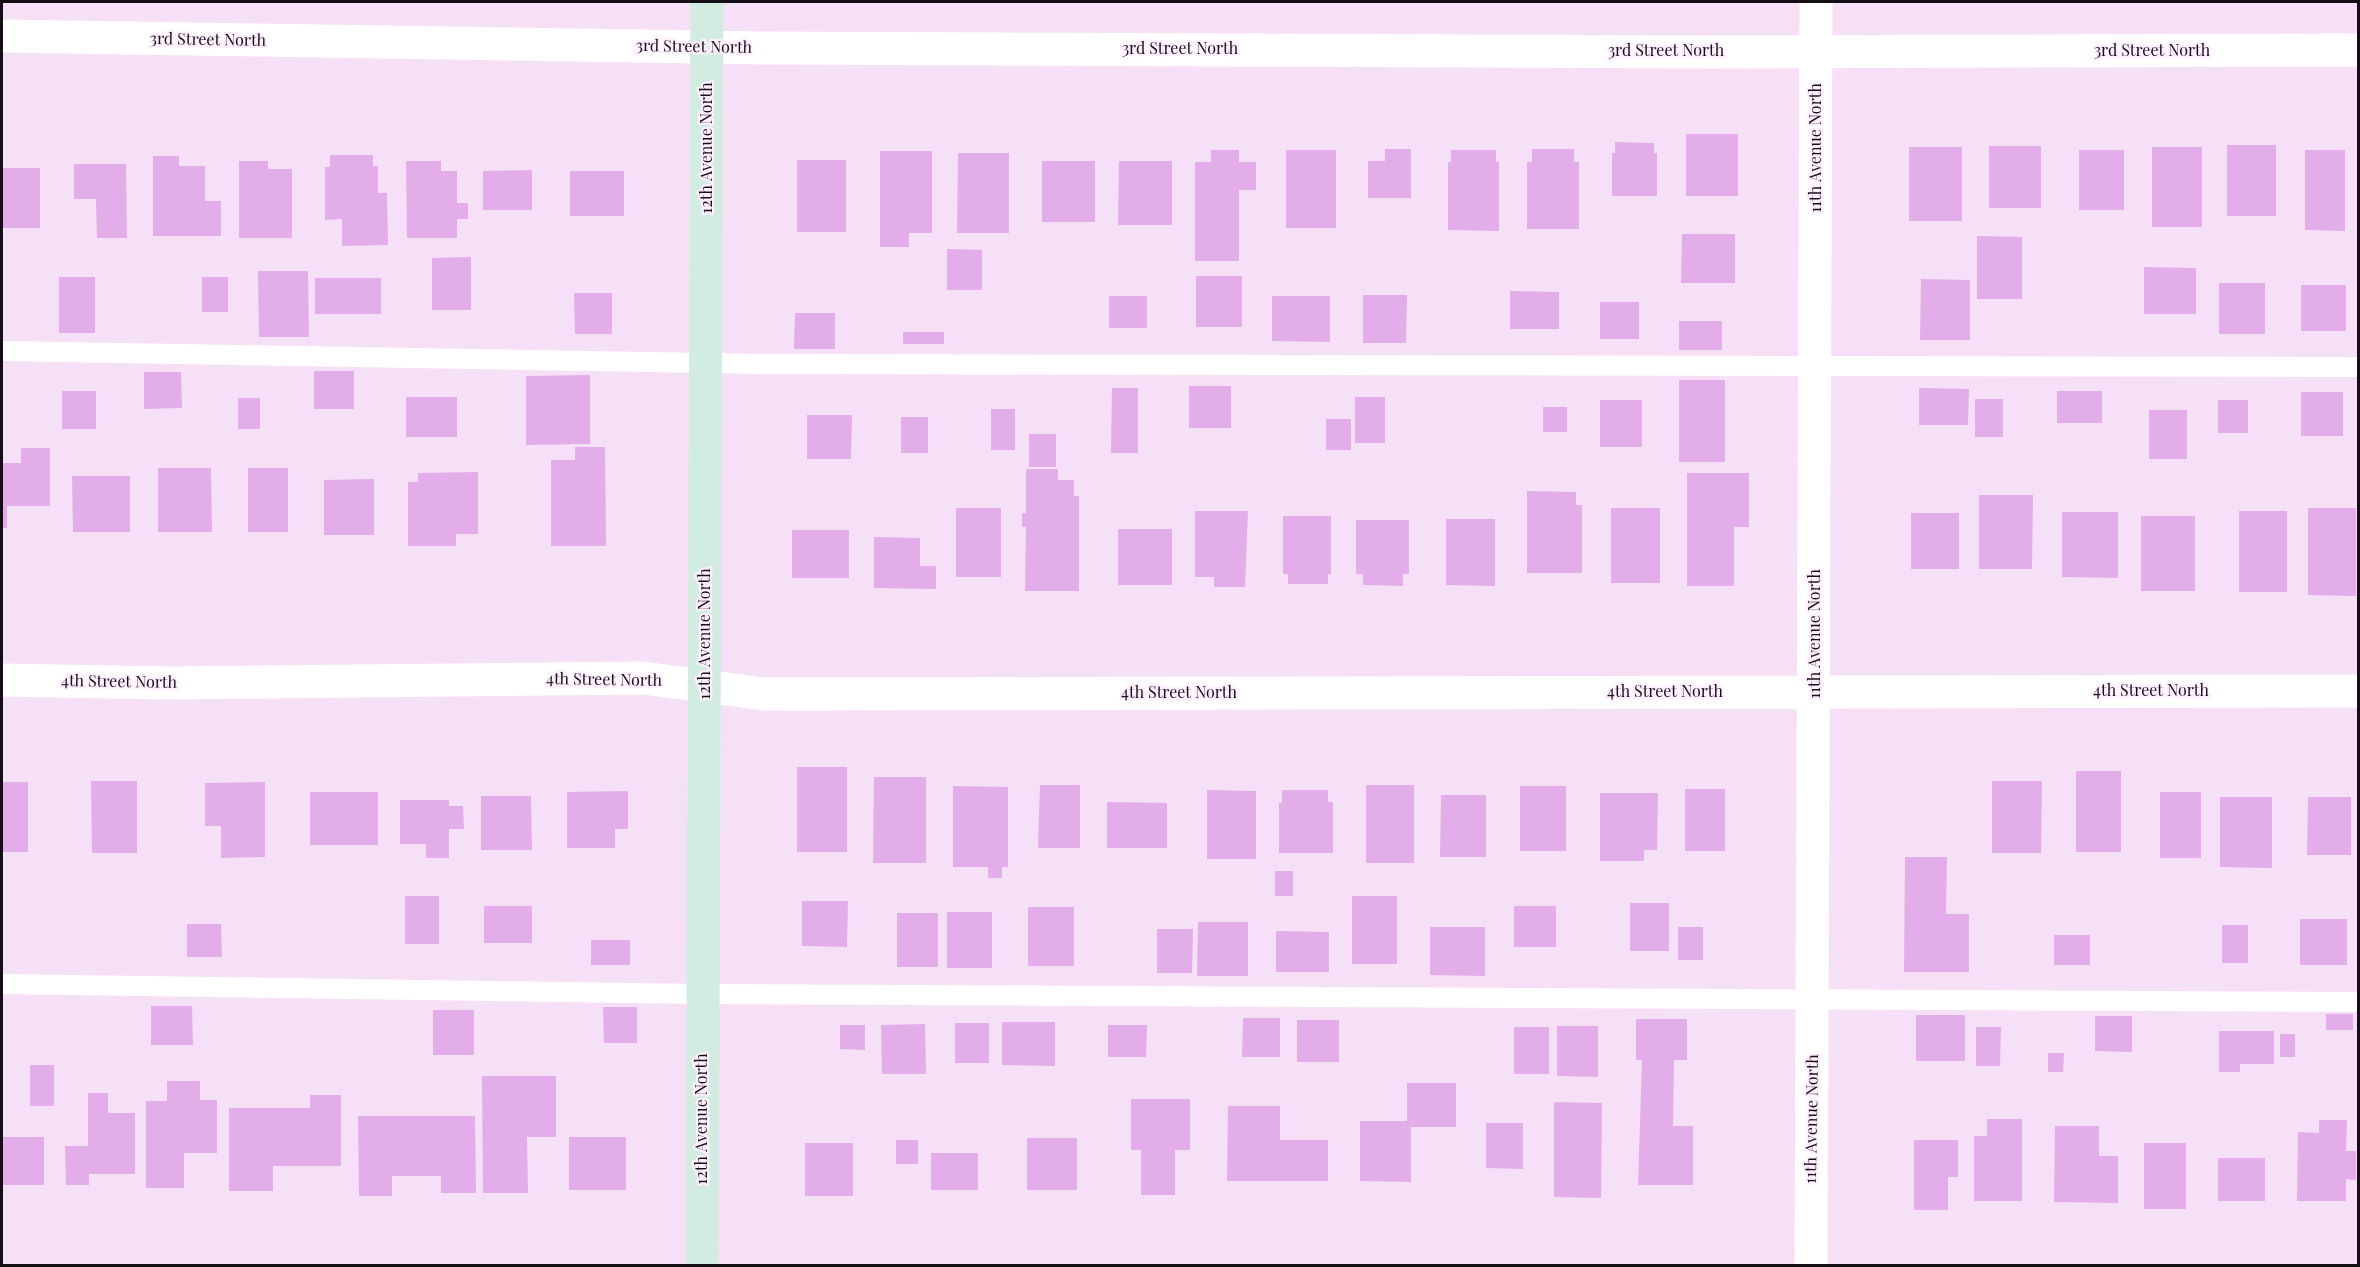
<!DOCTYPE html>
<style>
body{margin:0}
#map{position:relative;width:2360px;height:1267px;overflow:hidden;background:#f6e0f8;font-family:"Playfair Display",serif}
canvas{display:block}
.frame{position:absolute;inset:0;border:3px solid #150e16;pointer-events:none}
</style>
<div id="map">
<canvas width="2360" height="1267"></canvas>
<div class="frame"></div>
</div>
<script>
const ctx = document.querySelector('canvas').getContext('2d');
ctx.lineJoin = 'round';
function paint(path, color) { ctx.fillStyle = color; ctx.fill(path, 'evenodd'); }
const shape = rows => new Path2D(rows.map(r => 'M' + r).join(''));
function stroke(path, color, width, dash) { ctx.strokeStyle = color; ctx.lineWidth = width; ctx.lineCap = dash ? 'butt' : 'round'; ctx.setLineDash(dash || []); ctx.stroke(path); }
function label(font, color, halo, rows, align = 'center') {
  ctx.font = font + ' "Playfair Display",serif'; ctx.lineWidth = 4.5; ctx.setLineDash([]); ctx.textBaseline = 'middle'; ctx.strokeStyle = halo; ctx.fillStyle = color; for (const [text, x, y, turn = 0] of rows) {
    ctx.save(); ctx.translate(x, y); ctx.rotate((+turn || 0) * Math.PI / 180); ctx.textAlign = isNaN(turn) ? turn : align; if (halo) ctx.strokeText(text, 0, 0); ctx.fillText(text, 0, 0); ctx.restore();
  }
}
paint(shape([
 [1686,134,1738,134,1738,196,1686,196],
 [1615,142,1654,143,1654,153,1657,153,1657,196,1612,196,1612,153,1615,153],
 [2227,145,2276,145,2276,216,2227,216],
 [1989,146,2041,146,2041,208,1989,208],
 [1909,147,1962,147,1962,221,1909,221],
 [2152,147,2202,147,2202,227,2152,227],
 [1385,149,1411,149,1411,198,1368,198,1368,161,1385,161],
 [1532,149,1574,149,1574,162,1579,162,1579,229,1527,229,1527,162,1532,162],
 [1211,150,1239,150,1239,162,1256,162,1256,190,1239,190,1239,261,1195,261,1195,162,1211,162],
 [1286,150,1336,150,1336,228,1286,228],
 [1451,150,1496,150,1496,162,1499,162,1499,231,1448,230,1448,162,1451,162],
 [2079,150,2124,150,2124,210,2079,210],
 [2305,150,2345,150,2345,231,2305,230],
 [880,151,932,151,932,233,909,233,909,247,880,247],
 [958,153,1009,153,1009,233,957,233],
 [330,155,373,155,373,166,378,166,378,193,387,193,388,245,342,246,342,219,325,220,325,167,330,167],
 [153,156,179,156,179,166,205,166,205,201,221,201,221,236,153,236],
 [797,160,846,160,846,232,797,232],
 [239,161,268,161,268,169,292,169,292,238,239,238],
 [406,161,441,161,441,171,457,171,457,203,468,203,468,219,457,219,457,238,407,238],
 [1042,161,1095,161,1095,222,1042,222],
 [1119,161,1172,161,1172,225,1118,225],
 [74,164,126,164,127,238,97,238,96,199,74,199],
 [2,168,40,168,40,228,2,228],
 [532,170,532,210,483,210,483,171],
 [570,171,624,171,624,216,570,216],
 [1682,234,1735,234,1735,283,1681,283],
 [1977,236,2022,237,2022,299,1977,299],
 [947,249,982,250,982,290,947,290],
 [471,257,471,310,432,310,432,258],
 [2144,267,2196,268,2196,314,2144,314],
 [258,271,308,271,309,337,259,337],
 [1196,276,1242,276,1242,327,1196,327],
 [59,277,95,277,95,333,59,333],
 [202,277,228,277,228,312,202,312],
 [315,278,381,278,381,314,315,314],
 [1921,279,1970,280,1970,340,1920,340],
 [2219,283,2265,283,2265,334,2219,334],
 [2301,285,2346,285,2346,331,2301,331],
 [1510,291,1559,292,1559,329,1510,329],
 [574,293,612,293,612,334,575,334],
 [1363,295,1407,295,1406,343,1363,343],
 [1109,296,1147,296,1147,328,1109,328],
 [1272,296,1330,296,1330,342,1272,341],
 [1600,302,1639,302,1639,339,1600,339],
 [795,313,835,313,835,349,794,349],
 [1679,321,1722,321,1722,350,1679,350],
 [903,332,944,332,944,344,903,344],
 [314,371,354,371,354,409,314,409],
 [144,372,181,372,182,408,144,409],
 [590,375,590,444,526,445,526,376],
 [1679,380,1725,380,1725,462,1679,462],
 [1189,386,1231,386,1231,428,1189,428],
 [1112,388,1138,388,1138,453,1111,453],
 [1919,388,1969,389,1968,425,1919,425],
 [62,391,96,391,96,429,62,429],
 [2057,391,2102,391,2102,423,2057,423],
 [2301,392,2343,392,2343,436,2301,436],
 [406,397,457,397,457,437,406,437],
 [1355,397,1385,397,1385,443,1355,443],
 [238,398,260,398,260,429,238,429],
 [1975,399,2003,399,2003,437,1975,437],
 [1600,400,1642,400,1642,447,1600,447],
 [2218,400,2248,400,2248,433,2218,433],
 [1543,407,1567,407,1567,432,1543,432],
 [991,409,1015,409,1015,450,991,450],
 [2149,410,2187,410,2187,459,2149,459],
 [807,415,852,415,851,459,807,459],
 [901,417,928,417,928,453,901,453],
 [1326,419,1351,419,1351,450,1326,450],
 [1029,434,1056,434,1056,467,1029,467],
 [575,447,605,447,606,546,551,546,551,460,575,460],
 [21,448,50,448,50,506,7,506,7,528,2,528,2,463,21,463],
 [158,468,211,468,212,532,158,532],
 [248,468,288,468,288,532,248,532],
 [1026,469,1058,469,1058,480,1074,480,1074,496,1079,496,1079,591,1025,591,1026,527,1022,527,1022,513,1026,513],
 [478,472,478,534,456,534,456,546,408,546,408,482,418,482,418,473],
 [1687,473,1749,473,1749,527,1734,527,1734,586,1687,586],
 [72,476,130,476,130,532,73,532],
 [374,479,374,535,324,535,324,480],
 [1527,491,1576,492,1576,505,1582,505,1582,573,1527,573],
 [1979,495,2033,495,2032,569,1979,569],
 [956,508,1001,508,1001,577,956,577],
 [1611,508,1660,508,1660,583,1611,583],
 [2308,508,2356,508,2356,596,2308,595],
 [1195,511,1248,511,1245,587,1214,587,1214,577,1195,577],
 [2239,511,2287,511,2287,592,2239,592],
 [2062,512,2118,512,2118,578,2062,577],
 [1911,513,1959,513,1959,569,1911,569],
 [1283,516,1331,516,1331,574,1328,574,1328,584,1288,584,1288,574,1283,574],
 [2141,516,2195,516,2195,591,2141,591],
 [1446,519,1495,519,1495,586,1446,585],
 [1356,520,1409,520,1409,574,1403,574,1403,586,1363,585,1363,574,1356,574],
 [1118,529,1172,529,1172,585,1118,585],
 [792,530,849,530,849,578,792,578],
 [874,537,920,538,920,566,936,566,936,589,874,588],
 [797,767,847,767,847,852,797,852],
 [2076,771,2121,771,2121,852,2076,852],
 [874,777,926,777,926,863,873,863],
 [91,781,137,781,137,853,92,853],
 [1992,781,2042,781,2041,853,1992,853],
 [2,782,28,782,28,852,2,852],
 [265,782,265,857,221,858,221,826,205,826,205,783],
 [1040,785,1080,785,1080,848,1038,848],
 [1366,785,1414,785,1414,863,1366,863],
 [953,786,1008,787,1008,867,1002,867,1002,878,988,878,988,867,953,867],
 [1520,786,1566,786,1566,851,1520,851],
 [1685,789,1725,789,1725,851,1685,851],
 [1207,790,1256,791,1256,859,1207,859],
 [1282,790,1328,790,1328,802,1333,802,1333,853,1279,853,1279,803,1282,803],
 [628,791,628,829,615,829,615,848,567,848,567,792],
 [310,792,378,792,378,845,310,845],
 [2160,792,2201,792,2201,858,2160,858],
 [1600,793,1658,793,1657,850,1644,850,1644,861,1600,861],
 [1441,795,1486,795,1486,857,1440,857],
 [481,796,531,796,532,850,481,850],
 [2220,797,2272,797,2272,868,2220,867],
 [2308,797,2351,797,2351,855,2307,855],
 [400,800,449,800,449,806,463,806,464,829,449,829,449,858,426,858,426,844,400,844],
 [1107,802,1167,803,1167,848,1107,848],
 [1905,857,1947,857,1946,914,1969,914,1969,972,1904,972],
 [1275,871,1293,871,1293,896,1275,896],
 [405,896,439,896,439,944,405,944],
 [1352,896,1397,896,1397,964,1352,964],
 [802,901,848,901,847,947,802,946],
 [1630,903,1669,903,1669,951,1630,951],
 [484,906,532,906,532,943,484,943],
 [1514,906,1556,906,1556,947,1514,947],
 [1028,907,1074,907,1074,966,1028,966],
 [947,912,992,912,992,968,947,968],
 [897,913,938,913,938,967,897,967],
 [2300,919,2347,919,2347,965,2300,965],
 [1198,922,1248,922,1248,976,1197,976],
 [187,924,221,924,222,957,187,957],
 [2222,925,2248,925,2248,963,2222,963],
 [1430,927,1485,927,1485,976,1430,975],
 [1678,927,1703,927,1703,960,1678,960],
 [1157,929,1193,929,1192,973,1157,973],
 [1276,931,1329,932,1329,972,1276,972],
 [2054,935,2090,935,2090,965,2054,965],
 [591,940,630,940,630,965,591,965],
 [151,1006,192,1006,193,1045,151,1045],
 [603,1007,637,1007,637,1043,604,1043],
 [433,1010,474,1010,474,1055,433,1055],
 [2326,1014,2353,1014,2353,1030,2326,1030],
 [1916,1015,1965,1015,1965,1061,1916,1061],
 [2095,1016,2132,1016,2132,1052,2095,1051],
 [1243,1018,1280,1018,1280,1057,1242,1057],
 [1636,1019,1687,1019,1687,1060,1674,1060,1673,1126,1693,1126,1693,1185,1638,1185,1642,1060,1636,1060],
 [1297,1020,1339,1020,1339,1062,1297,1062],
 [1002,1022,1055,1022,1055,1066,1002,1065],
 [955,1023,989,1023,989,1063,955,1063],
 [925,1024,926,1074,882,1074,881,1025],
 [840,1025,865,1025,865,1050,840,1049],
 [1108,1025,1147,1025,1146,1057,1108,1057],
 [1557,1026,1598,1026,1598,1077,1557,1076],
 [1514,1027,1549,1027,1549,1074,1514,1074],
 [1976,1027,2001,1027,2000,1066,1976,1066],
 [2219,1031,2274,1031,2274,1064,2240,1064,2240,1072,2219,1072],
 [2280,1034,2295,1034,2295,1057,2280,1057],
 [2048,1053,2064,1053,2063,1072,2048,1072],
 [30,1065,54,1065,54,1106,30,1106],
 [482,1076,556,1076,556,1137,527,1137,528,1193,483,1193],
 [167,1081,200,1081,200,1100,217,1100,217,1153,184,1153,184,1188,146,1188,146,1101,167,1101],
 [1407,1083,1456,1083,1456,1127,1411,1127,1411,1182,1360,1181,1360,1121,1407,1121],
 [88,1093,108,1093,108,1113,135,1113,135,1174,89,1174,89,1185,66,1185,65,1146,88,1146],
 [310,1095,341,1095,341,1166,273,1166,273,1191,229,1191,229,1108,310,1108],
 [1131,1099,1190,1099,1190,1150,1175,1150,1175,1195,1141,1195,1141,1150,1131,1150],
 [1554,1102,1602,1103,1601,1198,1554,1197],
 [1228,1106,1280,1106,1280,1140,1328,1140,1328,1181,1227,1181],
 [358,1116,475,1116,476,1193,441,1193,441,1176,392,1176,392,1196,359,1196],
 [1987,1119,2022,1119,2022,1201,1974,1201,1974,1136,1987,1136],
 [2319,1120,2347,1120,2346,1151,2356,1151,2356,1180,2346,1179,2346,1201,2297,1201,2298,1132,2319,1133],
 [1486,1123,1523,1123,1523,1169,1486,1168],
 [2055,1126,2099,1126,2099,1156,2118,1156,2118,1203,2054,1202],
 [2,1137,44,1137,44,1185,2,1185],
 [569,1137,626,1137,626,1190,569,1190],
 [1027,1138,1077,1138,1077,1190,1027,1190],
 [896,1140,918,1140,918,1164,896,1164],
 [1914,1140,1958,1140,1958,1177,1948,1177,1948,1210,1914,1210],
 [805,1143,853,1143,853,1196,805,1196],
 [2144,1143,2186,1143,2186,1209,2144,1209],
 [931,1153,978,1153,978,1190,931,1190],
 [2218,1158,2265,1158,2265,1201,2218,1201]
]), '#e2ade8');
stroke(shape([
 [2,351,765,364,2358,367],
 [2,984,702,994,2358,1002]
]), '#fff', 20);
stroke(shape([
 [2,36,766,48,1709,52,2358,50],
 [2,680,168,683,643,678,764,694,2358,691],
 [1811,1266,1816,2]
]), '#fff', 33);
stroke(shape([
 [702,1266,707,2]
]), '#d2ece1', 33);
label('16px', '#150e16', '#fef0ff', [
 ["3rd Street North",208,40,1],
 ["3rd Street North",694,47,1],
 ["3rd Street North",1180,49],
 ["3rd Street North",1666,51],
 ["3rd Street North",2152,51],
 ["12th Avenue North",707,148,-90],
 ["11th Avenue North",1816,148,-90],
 ["12th Avenue North",705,634,-90],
 ["11th Avenue North",1815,634,-90],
 ["4th Street North",604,680,1],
 ["4th Street North",119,682,1],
 ["4th Street North",2151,691],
 ["4th Street North",1665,692],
 ["4th Street North",1179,693],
 ["12th Avenue North",702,1119,-90],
 ["11th Avenue North",1812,1119,-89]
]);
</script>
